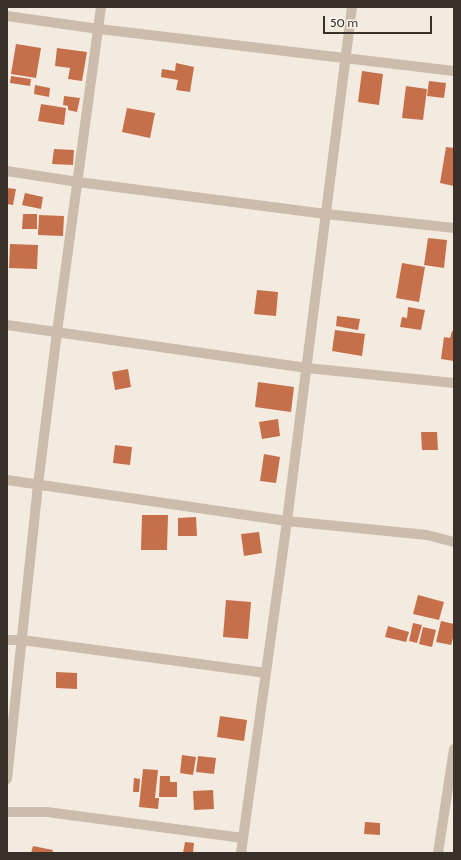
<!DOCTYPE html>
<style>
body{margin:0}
#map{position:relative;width:461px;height:860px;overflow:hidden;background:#f3ebe0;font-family:Cabin,sans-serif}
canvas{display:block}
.frame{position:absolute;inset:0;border:8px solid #39302a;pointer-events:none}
.scale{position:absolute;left:323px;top:16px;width:109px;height:18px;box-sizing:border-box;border:2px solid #39302a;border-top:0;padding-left:5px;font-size:12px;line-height:14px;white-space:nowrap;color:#39302a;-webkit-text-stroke:3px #faf5ec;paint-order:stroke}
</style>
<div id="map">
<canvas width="461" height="860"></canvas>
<div class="frame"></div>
<div class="scale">50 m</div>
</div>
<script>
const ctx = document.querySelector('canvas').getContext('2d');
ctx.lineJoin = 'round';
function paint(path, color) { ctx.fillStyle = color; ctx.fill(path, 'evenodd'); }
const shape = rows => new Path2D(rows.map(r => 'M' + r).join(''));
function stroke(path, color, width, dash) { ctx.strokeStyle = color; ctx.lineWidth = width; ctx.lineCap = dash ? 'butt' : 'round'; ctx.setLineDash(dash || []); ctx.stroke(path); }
paint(shape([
 [16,44,41,48,36,78,11,74],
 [57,48,87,52,82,81,68,79,70,68,55,66],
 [176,63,194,67,190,92,176,90,178,80,161,77,162,69,175,71],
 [362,71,383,74,379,105,358,102],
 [11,76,31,79,30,86,10,83],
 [429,81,446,83,444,98,427,96],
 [35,85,50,88,49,97,34,94],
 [406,86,427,89,423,120,402,118],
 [64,96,80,98,77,112,68,110,68,106,63,105],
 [41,104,66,108,64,125,38,121],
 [127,108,155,113,150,138,122,132],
 [446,147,454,148,454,186,440,183],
 [54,149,74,150,73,165,52,164],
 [7,188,16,189,13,205,7,204],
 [25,193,43,197,41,209,22,205],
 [23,214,37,214,37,229,22,229],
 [39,215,64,216,63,236,38,235],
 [428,238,447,240,444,268,424,265],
 [10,244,38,245,37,269,9,268],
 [402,263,425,267,419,302,396,298],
 [257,290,278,292,276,316,254,314],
 [408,307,425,310,421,330,400,327,402,317,407,318],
 [337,316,360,319,358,330,336,326],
 [335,330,365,334,362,356,332,351],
 [452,331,454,332,454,361,441,359,444,337,450,338],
 [128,369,131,387,115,390,112,372],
 [258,382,294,387,291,412,255,407],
 [278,419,280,436,262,439,259,422],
 [421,432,437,432,438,450,422,450],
 [115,445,132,447,130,465,113,463],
 [264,454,280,457,276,483,260,481],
 [142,515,168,515,167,550,141,550],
 [196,517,197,536,178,536,178,518],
 [259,532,262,553,244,556,241,534],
 [418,595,444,602,439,620,413,614],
 [226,600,251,602,248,639,223,637],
 [441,621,454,624,454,634,451,645,436,642],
 [413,623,422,625,417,643,409,641],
 [388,626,409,632,406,642,385,637],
 [423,627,436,630,432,647,419,644],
 [56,672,77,673,77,689,56,688],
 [220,716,247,720,244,741,217,737],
 [182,755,196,757,193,775,180,773],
 [198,756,216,758,214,774,196,772],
 [143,769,158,770,155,798,159,798,158,809,139,807],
 [160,776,170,776,170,782,177,782,177,797,159,797],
 [134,778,140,779,139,792,133,792],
 [213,790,214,809,194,810,193,791],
 [365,822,380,823,380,835,364,834],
 [185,842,194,843,193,853,183,853],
 [33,846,53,850,52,853,31,853]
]), '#c5704b');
stroke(shape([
 [7,16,99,29,454,71],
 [7,171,78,182,326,214,454,228],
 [7,325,307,368,454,383],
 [7,480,287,521,427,535,454,542],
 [7,640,22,640,266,673],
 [7,779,38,485,57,332,101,7],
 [7,812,47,812,243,838],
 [241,853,287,521,352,7],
 [438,853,454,749]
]), '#ccbcab', 10);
</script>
